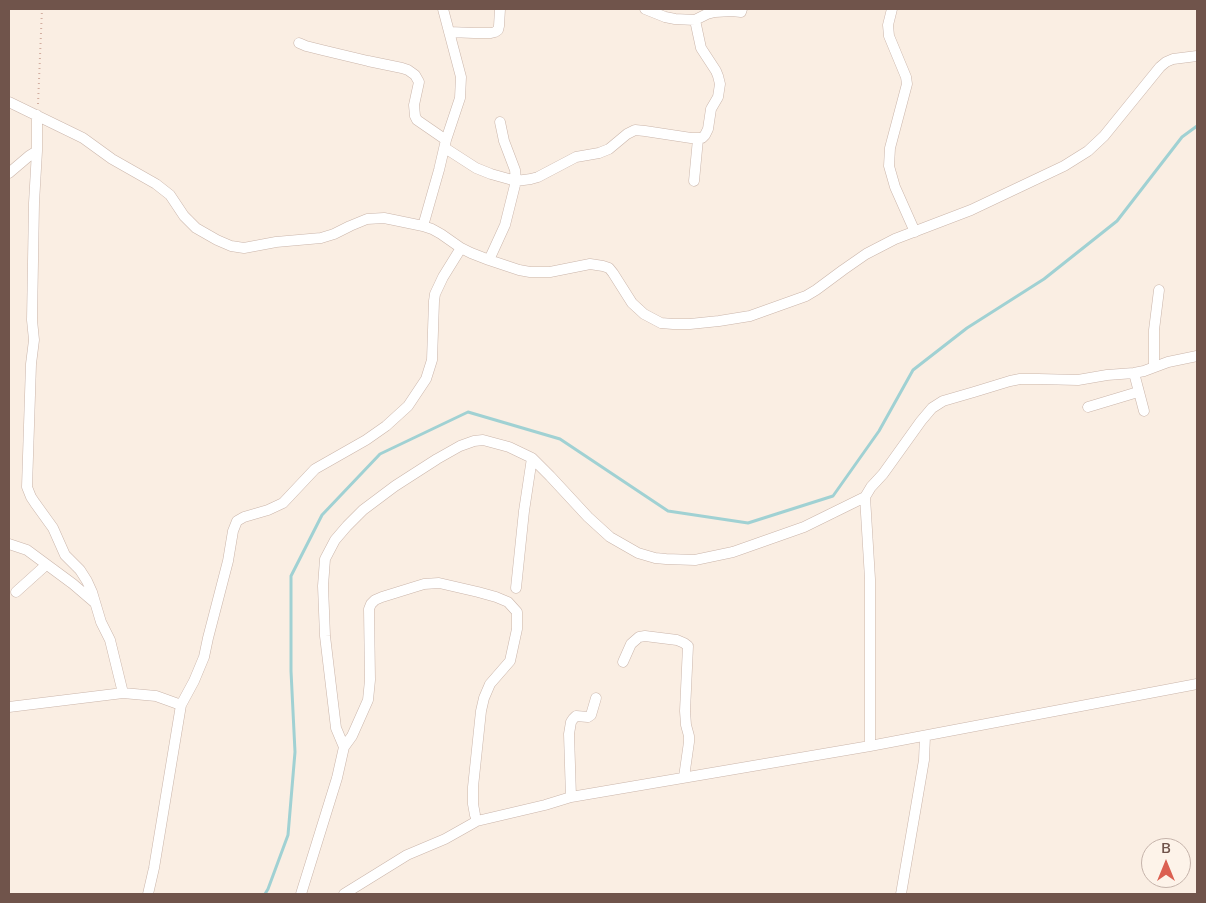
<!DOCTYPE html>
<style>
body{margin:0}
#map{position:relative;width:1206px;height:903px;overflow:hidden;background:#faeee3;font-family:"Nunito Sans",sans-serif}
canvas{display:block}
.frame{position:absolute;inset:0;border:10px solid #70544b;pointer-events:none}
.north{position:absolute;left:1141px;top:838px;width:50px;height:50px;box-sizing:border-box;background:#fdf3e9;border:1px solid #c5b3aa;border-radius:50%;rotate:0deg;font-size:14px;font-weight:700;line-height:20px;text-align:center;color:#70544b}
.north::after{content:'';display:block;margin:auto;width:18px;height:22px;background:#db6051;clip-path:polygon(50% 0,100% 100%,50% 72%,0 100%)}
</style>
<div id="map">
<canvas width="1206" height="903"></canvas>
<div class="frame"></div>
<div class="north">B</div>
</div>
<script>
const ctx = document.querySelector('canvas').getContext('2d');
ctx.lineJoin = 'round';
const shape = rows => new Path2D(rows.map(r => 'M' + r).join(''));
function stroke(path, color, width, dash) { ctx.strokeStyle = color; ctx.lineWidth = width; ctx.lineCap = dash ? 'butt' : 'round'; ctx.setLineDash(dash || []); ctx.stroke(path); }
stroke(shape([
 [265,894,268,889,288,835,295,752,291,671,291,576,322,515,380,454,468,412,560,439,668,511,748,523,833,496,879,431,913,370,967,328,1044,279,1117,221,1182,137,1197,126]
]), '#a0d1d3', 3);
const street = shape([
 [892,9,888,25,889,36,906,77,907,84,890,148,889,166,895,187,915,232],
 [695,20,707,14,715,12,732,11,741,12,742,9],
 [449,32,474,33,491,33,495,32,498,30,499,26,500,9],
 [299,43,306,46,322,50,368,61,402,68,408,70,415,75,419,82,414,105,415,116,417,120,446,140],
 [9,102,83,138,112,159,156,184,170,195,184,216,196,228,217,240,231,246,244,248,276,242,321,238,334,234,350,226,367,219,384,218,394,220,423,226,432,229,441,234,461,248,471,253,489,260,519,270,530,272,550,272,590,264,603,266,609,268,613,273,632,303,644,314,661,323,673,324,690,324,719,321,750,316,806,296,816,290,843,270,866,254,895,239,971,210,1064,166,1088,151,1104,136,1160,67,1166,62,1173,59,1197,56],
 [37,115,37,151,34,203,32,320,34,340,31,364,27,487,31,497,35,503,53,528,65,555,80,570,87,581,92,592,101,622,110,640,123,693],
 [445,148,476,168,491,174,516,181,531,179,538,177,576,157,599,153,609,149,627,134,635,130,645,131,691,138,702,138,705,135,708,129,711,109,718,97,720,84,718,76,716,71,701,48,695,20,675,19,665,17,645,9],
 [9,173,29,156,37,151],
 [694,181,698,139],
 [423,226,439,170,446,140,460,98,461,77,443,9],
 [489,260,505,225,516,181,515,170,504,141,500,122],
 [1154,367,1154,330,1159,290],
 [1134,373,1144,411],
 [1088,407,1138,392],
 [9,544,27,550,73,584,94,602],
 [516,588,524,511,532,458],
 [16,592,46,565],
 [623,662,631,644,639,637,645,636,677,640,684,643,688,646,685,711,686,725,689,736,689,742,684,777],
 [9,707,123,693,156,696,181,705],
 [870,746,870,579,865,497,871,487,883,474,921,421,932,408,943,401,974,392,1010,381,1020,379,1038,379,1078,380,1107,375,1134,373,1144,371,1168,362,1197,356],
 [344,747,336,728,325,636,323,586,325,559,335,540,347,526,363,510,395,486,437,459,460,446,474,441,483,440,509,447,532,458,550,476,588,517,610,537,638,553,655,558,666,559,695,560,733,552,804,527,865,497],
 [571,797,569,734,571,722,573,719,576,716,588,717,591,715,596,698],
 [148,894,154,868,181,705,194,681,204,657,208,638,228,561,233,531,237,521,244,517,268,510,283,503,315,469,366,440,386,426,408,406,426,379,432,360,434,301,435,294,443,277,461,248],
 [301,894,337,778,344,747,352,736,368,700,370,680,369,609,371,604,375,600,382,597,424,584,439,583,478,592,496,597,508,602,517,612,517,629,510,661,490,684,484,698,481,711,473,787,473,804,475,815,477,821],
 [344,894,407,855,445,839,477,821,545,805,571,797,870,746,1197,684],
 [901,894,924,760,925,736]
]);
stroke(street, '#cab5aa', 11);
stroke(shape([
 [38,104,42,9]
]), '#d2aea0', 2, [1, 4]);
stroke(street, '#fff', 10);
</script>
